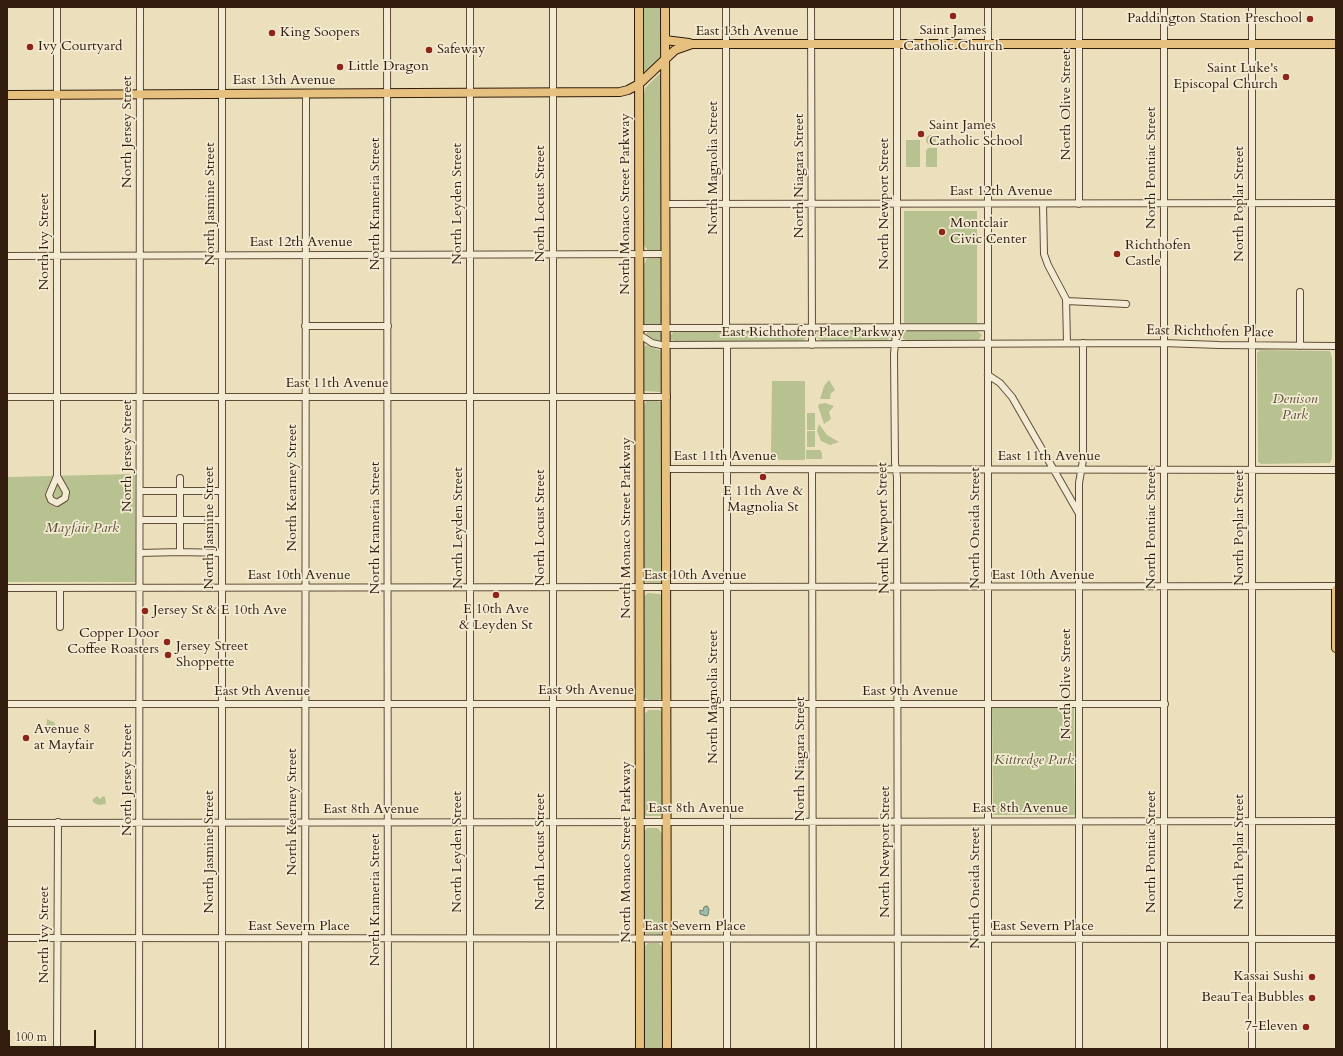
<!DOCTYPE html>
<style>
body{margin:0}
#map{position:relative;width:1343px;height:1056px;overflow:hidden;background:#ece0bc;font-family:Cardo,serif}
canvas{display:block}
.frame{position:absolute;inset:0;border:8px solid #311c0d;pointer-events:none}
.scale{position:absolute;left:8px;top:1030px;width:88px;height:18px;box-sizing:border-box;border:2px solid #311c0d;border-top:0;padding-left:5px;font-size:12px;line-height:14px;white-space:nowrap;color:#311c0d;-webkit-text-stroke:3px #f3ebd3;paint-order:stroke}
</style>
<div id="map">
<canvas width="1343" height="1056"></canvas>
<div class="frame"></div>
<div class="scale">100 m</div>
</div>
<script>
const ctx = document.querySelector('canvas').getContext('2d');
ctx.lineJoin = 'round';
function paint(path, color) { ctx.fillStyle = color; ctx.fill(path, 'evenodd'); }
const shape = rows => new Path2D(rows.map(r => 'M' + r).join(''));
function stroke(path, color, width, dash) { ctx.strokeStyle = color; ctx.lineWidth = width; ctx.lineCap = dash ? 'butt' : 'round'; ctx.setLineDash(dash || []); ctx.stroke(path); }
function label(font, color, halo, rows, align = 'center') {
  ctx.font = font + ' Cardo,serif'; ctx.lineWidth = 3.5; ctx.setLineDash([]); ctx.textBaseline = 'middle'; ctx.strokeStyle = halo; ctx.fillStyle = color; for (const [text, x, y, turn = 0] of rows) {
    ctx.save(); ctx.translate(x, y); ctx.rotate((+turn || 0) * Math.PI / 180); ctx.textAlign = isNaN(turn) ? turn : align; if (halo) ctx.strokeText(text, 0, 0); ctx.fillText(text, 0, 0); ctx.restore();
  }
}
paint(shape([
 [644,7,663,7,662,58,646,72,644,71],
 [659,74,663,76,663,248,659,251,648,251,644,245,644,94,645,88],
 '926 140a5 5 0 1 1 10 0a5 5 0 1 1-10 0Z',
 [906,140,920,140,920,167,906,167],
 [928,148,937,148,937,167,926,167,926,151],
 [904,211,977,211,977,323,904,323],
 [659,257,663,261,662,322,659,325,644,324,644,265,647,258],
 [648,331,661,331,662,340,656,340,649,337,646,334],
 [674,331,802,331,806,332,807,337,803,341,675,341,671,340,670,336],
 [821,331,884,331,888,332,890,336,888,340,885,341,822,341,816,337,817,334],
 [906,331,977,331,982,335,978,341,907,341,901,337,902,333],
 [646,345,662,351,662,392,660,392,644,391,643,348],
 [1260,350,1330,351,1332,358,1332,458,1330,463,1261,464,1258,462,1257,353],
 [829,380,835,390,831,393,830,399,820,399,824,386],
 [772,381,805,381,805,460,779,460,771,453],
 [646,401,658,401,663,403,663,581,661,584,647,584,644,580,644,406],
 [825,403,834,406,829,412,831,419,824,424,818,406,819,404],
 [807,413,815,413,815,430,807,430],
 [819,424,827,435,839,442,830,445,821,441,817,431],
 [807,431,815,431,815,447,807,447],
 [806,450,820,450,822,453,822,459,806,459],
 [135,474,136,582,7,582,7,477],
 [648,593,660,594,663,596,663,697,659,700,648,700,643,696,643,597],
 [1074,707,1075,815,993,815,992,708],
 [649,710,660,710,663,713,663,814,660,816,645,816,643,814,645,713],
 [47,719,55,723,55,730,51,732,46,732],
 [97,796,100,799,103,796,105,797,106,804,99,805,94,803,92,800],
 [647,828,658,828,662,834,663,930,660,935,646,934,643,930,644,831],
 [648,943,659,943,663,948,663,1049,644,1049,644,947]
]), '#b8c290');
const water = shape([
 [707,906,709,909,708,915,706,916,700,914,700,910,703,911,704,907,707,906]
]);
paint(water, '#99bdac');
stroke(water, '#6f7d6c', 1);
const minor = shape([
 [222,7,222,1049],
 [387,7,388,1049],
 [553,7,553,1049],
 [726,7,726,329],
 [811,7,812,345],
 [897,7,897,323,894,354,895,463,897,477,898,1049],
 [988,7,988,1049],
 [1164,7,1164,1049],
 [1252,7,1252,1049],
 [666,204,1336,203],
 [1043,204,1044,254,1048,265,1066,299,1067,343],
 [1079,204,1079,7],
 [7,256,666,254],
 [1300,292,1300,346],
 [1067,301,1126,304],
 [305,326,388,326],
 [640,328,988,327],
 [640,335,652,343,661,345,1163,343,1219,345,1336,346],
 [727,345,727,1049],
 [988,375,1000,383,1012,397,1078,512],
 [7,397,667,397],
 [666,469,1336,470],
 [812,470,813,1049],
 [57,476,66,492,65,498,57,503,51,500,49,495,57,476,57,7],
 [140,491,222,491],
 [140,520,222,520],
 [180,552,222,553],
 [140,553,180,552,180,478],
 [7,588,1336,586],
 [60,588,60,627],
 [7,704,1165,704],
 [7,823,1336,821],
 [7,938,1336,939],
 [57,1049,58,822],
 [139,1049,140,7],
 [305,1049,306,94],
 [470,1049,470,7],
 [1079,1049,1079,483,1083,460,1083,343]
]);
const major = shape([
 [639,7,640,1049],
 [665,7,667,1049],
 [665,40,689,43],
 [7,95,620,92,628,90,639,84,675,50,692,44,1336,44],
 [1336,590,1336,648]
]);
stroke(minor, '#604d39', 8);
stroke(major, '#311c0d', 10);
stroke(minor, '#f3ebd3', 6);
stroke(major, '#e6c07e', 8);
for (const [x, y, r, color] of [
 [953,16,4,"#8f2418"],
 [1310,19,4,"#8f2418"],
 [272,33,4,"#8f2418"],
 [30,47,4,"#8f2418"],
 [429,50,4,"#8f2418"],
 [340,67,4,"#8f2418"],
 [1286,77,4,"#8f2418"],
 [921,134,4,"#8f2418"],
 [942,232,4,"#8f2418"],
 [1117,254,4,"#8f2418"],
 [763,477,4,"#8f2418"],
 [496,595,4,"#8f2418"],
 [145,611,4,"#8f2418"],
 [167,642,4,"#8f2418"],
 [168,655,4,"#8f2418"],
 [26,738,4,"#8f2418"],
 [1312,977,4,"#8f2418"],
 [1312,998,4,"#8f2418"],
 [1306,1027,4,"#8f2418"]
]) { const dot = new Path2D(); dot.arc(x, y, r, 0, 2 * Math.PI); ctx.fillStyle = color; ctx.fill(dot); stroke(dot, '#f3ebd3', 1.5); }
label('14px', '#311c0d', '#f3ebd3', [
 ["Paddington Station Preschool",1302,19,"right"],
 ["Saint James",953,31,"center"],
 ["Catholic Church",953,47,"center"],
 ["King Soopers",280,33],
 ["Ivy Courtyard",38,47],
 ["Safeway",437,50],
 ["Little Dragon",348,67],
 ["Saint Luke's",1278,69,"right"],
 ["Episcopal Church",1278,85,"right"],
 ["Saint James",929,126],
 ["Catholic School",929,142],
 ["Montclair",950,224],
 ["Civic Center",950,240],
 ["Richthofen",1125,246],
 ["Castle",1125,262],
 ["E 11th Ave &",763,492,"center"],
 ["Magnolia St",763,508,"center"],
 ["E 10th Ave",496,610,"center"],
 ["& Leyden St",496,626,"center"],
 ["Jersey St & E 10th Ave",153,611],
 ["Copper Door",159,634,"right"],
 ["Coffee Roasters",159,650,"right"],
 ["Jersey Street",176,647],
 ["Shoppette",176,663],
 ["Avenue 8",34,730],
 ["at Mayfair",34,746],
 ["Kassai Sushi",1304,977,"right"],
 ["BeauTea Bubbles",1304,998,"right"],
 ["7-Eleven",1298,1027,"right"]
], 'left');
label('14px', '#311c0d', '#f3ebd3', [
 ["East 13th Avenue",747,32],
 ["East 13th Avenue",284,81],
 ["North Olive Street",1067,105,-90],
 ["North Jersey Street",128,132,-90],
 ["North Magnolia Street",714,168,-90],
 ["North Pontiac Street",1152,168,-90],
 ["North Niagara Street",800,176,-90],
 ["East 12th Avenue",1001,192],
 ["North Jasmine Street",211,204,-90],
 ["North Krameria Street",376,204,-90],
 ["North Leyden Street",458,204,-90],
 ["North Locust Street",541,204,-90],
 ["North Monaco Street Parkway",626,204,-90],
 ["North Newport Street",885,204,-90],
 ["North Poplar Street",1240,204,-90],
 ["North Ivy Street",45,242,-90],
 ["East 12th Avenue",301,243],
 ["East Richthofen Place",1210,332,1],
 ["East Richthofen Place Parkway",813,333],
 ["East 11th Avenue",337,384],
 ["North Jersey Street",128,456,-90],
 ["East 11th Avenue",725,457],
 ["East 11th Avenue",1049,457],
 ["North Kearney Street",293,488,-90],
 ["North Jasmine Street",210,528,-90],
 ["North Krameria Street",376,528,-90],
 ["North Leyden Street",459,528,-90],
 ["North Locust Street",541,528,-90],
 ["North Monaco Street Parkway",627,528,-90],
 ["North Newport Street",884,528,-91],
 ["North Oneida Street",976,528,-90],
 ["North Pontiac Street",1152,528,-90],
 ["North Poplar Street",1240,528,-90],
 ["East 10th Avenue",299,576],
 ["East 10th Avenue",695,576],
 ["East 10th Avenue",1043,576],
 ["North Olive Street",1067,684,-90],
 ["East 9th Avenue",586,691],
 ["East 9th Avenue",262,692],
 ["East 9th Avenue",910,692],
 ["North Magnolia Street",714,697,-90],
 ["North Niagara Street",801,759,-90],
 ["North Jersey Street",128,780,-90],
 ["East 8th Avenue",696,809],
 ["East 8th Avenue",1020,809],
 ["East 8th Avenue",371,810],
 ["North Kearney Street",293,812,-90],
 ["North Jasmine Street",210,852,-90],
 ["North Leyden Street",458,852,-90],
 ["North Locust Street",541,852,-90],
 ["North Monaco Street Parkway",627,852,-90],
 ["North Newport Street",886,852,-90],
 ["North Pontiac Street",1152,852,-90],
 ["North Poplar Street",1240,852,-90],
 ["North Oneida Street",976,888,-90],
 ["North Krameria Street",376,900,-90],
 ["East Severn Place",299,927],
 ["East Severn Place",695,927],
 ["East Severn Place",1043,927],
 ["North Ivy Street",45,935,-90]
]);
label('italic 14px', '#5a4e34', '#f3ebd3', [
 ["Denison",1295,400],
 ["Park",1295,416],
 ["Mayfair Park",82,529],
 ["Kittredge Park",1034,761]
]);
</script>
